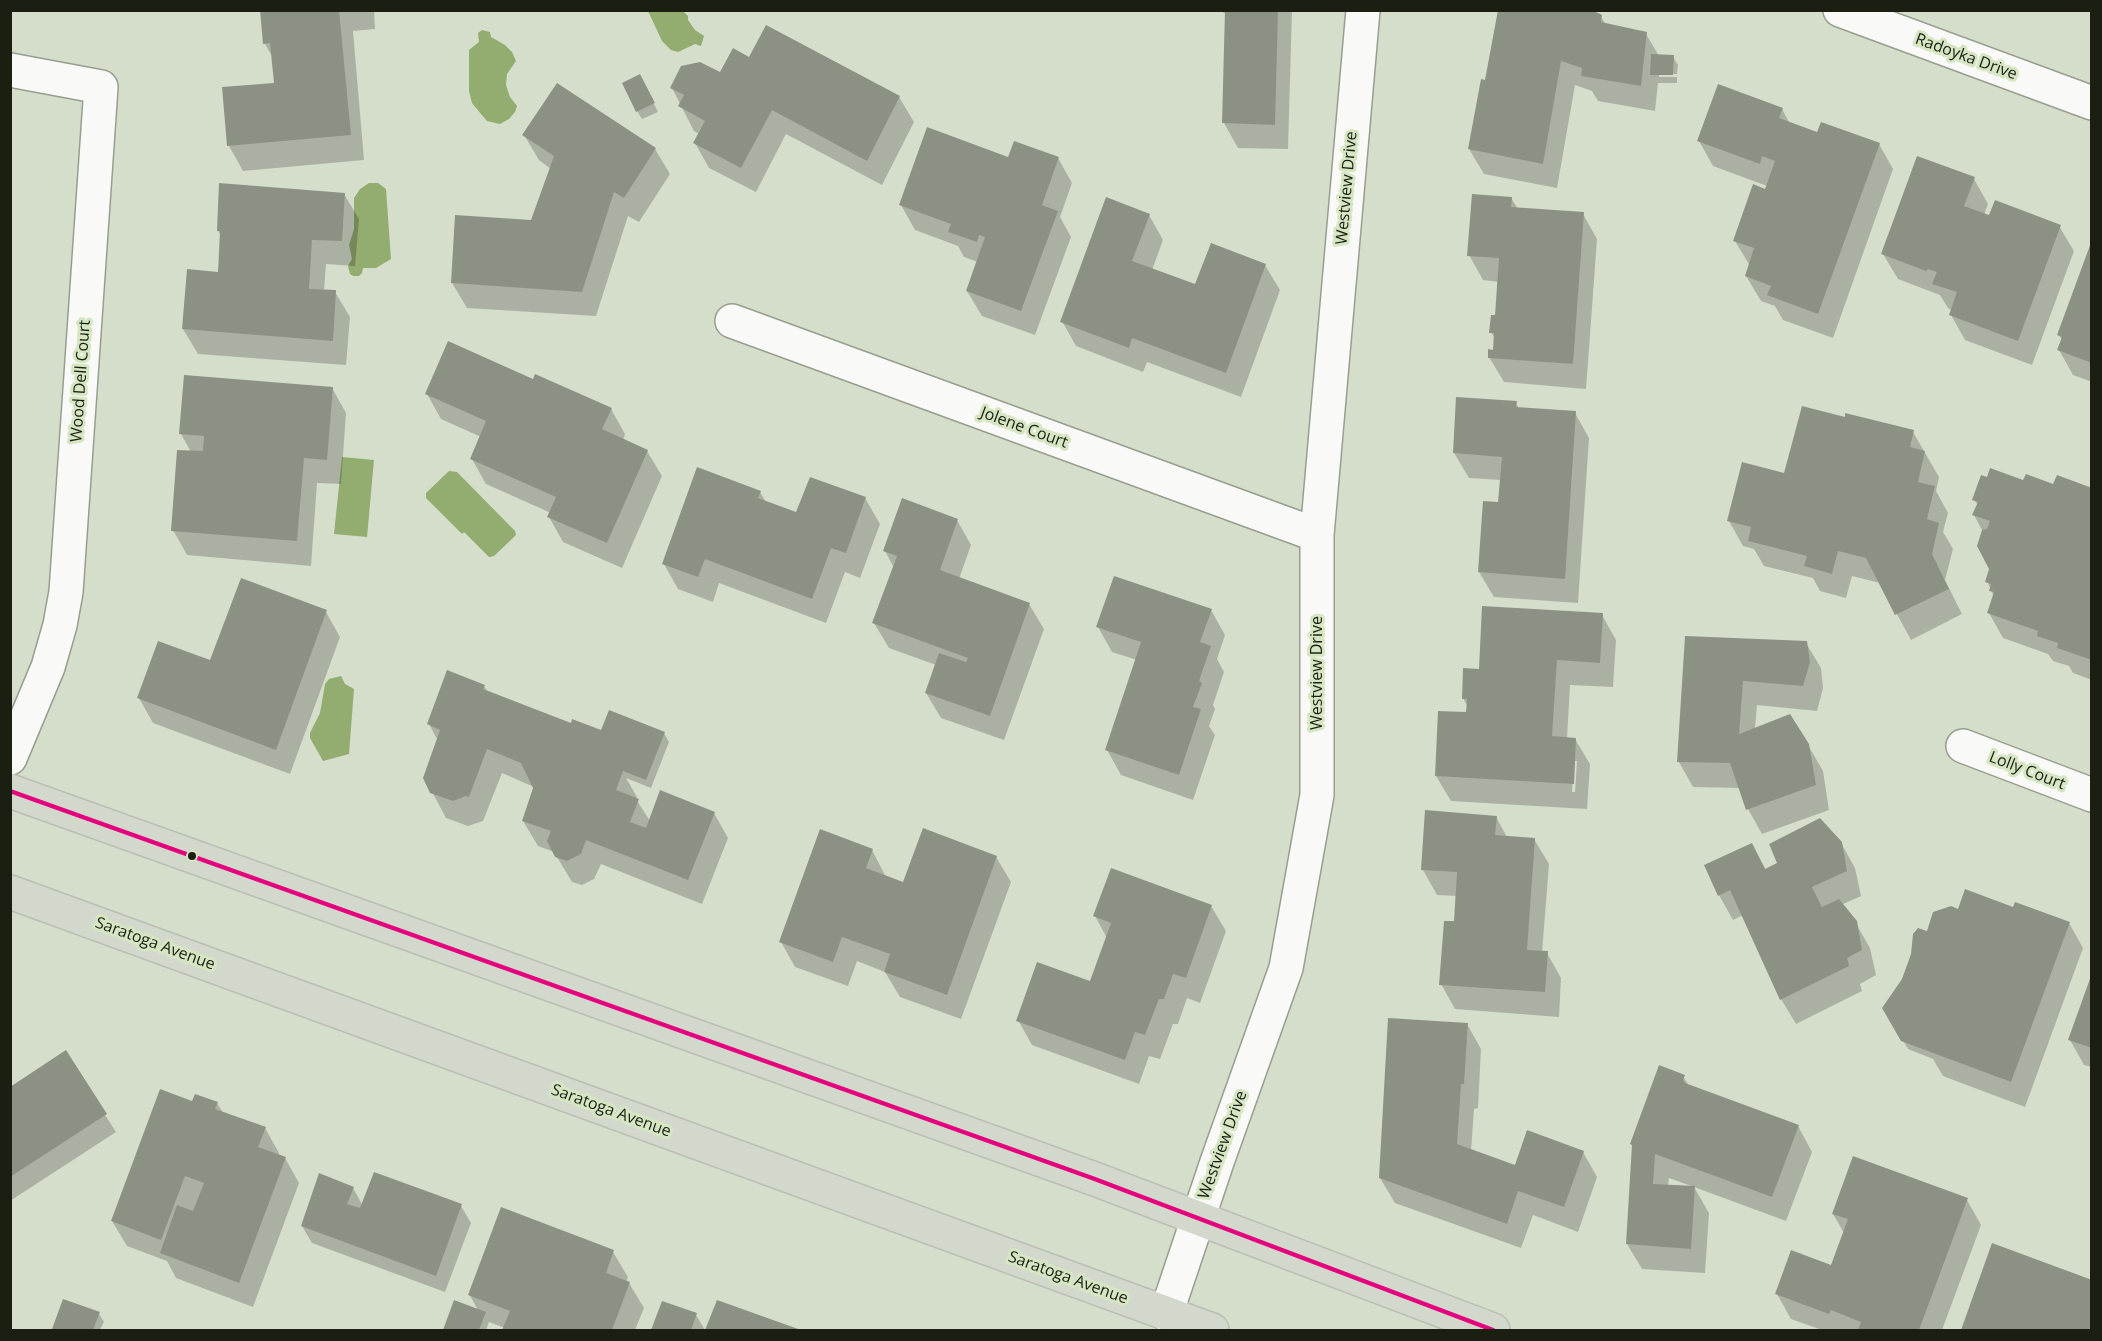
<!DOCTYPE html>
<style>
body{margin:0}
#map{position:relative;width:2102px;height:1341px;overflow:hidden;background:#d5decb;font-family:"Open Sans",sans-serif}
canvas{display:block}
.frame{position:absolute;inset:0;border:12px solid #1a1f12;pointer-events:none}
</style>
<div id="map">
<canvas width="2102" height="1341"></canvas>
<div class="frame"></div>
</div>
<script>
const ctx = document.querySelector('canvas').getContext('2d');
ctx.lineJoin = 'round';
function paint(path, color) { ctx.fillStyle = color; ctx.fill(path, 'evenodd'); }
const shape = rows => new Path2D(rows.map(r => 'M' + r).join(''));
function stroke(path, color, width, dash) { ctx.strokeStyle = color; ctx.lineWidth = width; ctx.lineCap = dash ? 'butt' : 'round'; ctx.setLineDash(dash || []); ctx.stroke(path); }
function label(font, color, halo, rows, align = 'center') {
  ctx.font = font + ' "Open Sans",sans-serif'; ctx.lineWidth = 6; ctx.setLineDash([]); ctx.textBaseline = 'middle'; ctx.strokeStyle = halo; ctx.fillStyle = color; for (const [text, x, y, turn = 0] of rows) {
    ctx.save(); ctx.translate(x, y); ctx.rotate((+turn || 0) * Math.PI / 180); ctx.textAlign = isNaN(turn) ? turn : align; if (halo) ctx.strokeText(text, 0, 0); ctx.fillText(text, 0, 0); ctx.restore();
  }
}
paint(shape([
 [648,11,683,11,688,16,688,20,695,30,704,36,701,46,695,44,678,52,671,50,662,41],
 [482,30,490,32,491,37,505,45,512,52,516,61,507,74,506,85,510,97,517,106,515,112,509,119,500,124,487,121,481,114,472,103,469,91,469,50,479,42,478,33],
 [369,183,378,183,386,189,391,259,376,268,363,268,362,273,359,276,353,276,350,274,348,266,352,259,349,245,354,229,354,198,360,189],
 [342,457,374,460,367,537,334,534],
 [449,471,457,472,515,531,516,535,494,556,489,557,464,532,462,534,426,498,426,493],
 [341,676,345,684,354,689,349,754,323,761,310,738,310,733,320,713,325,684,329,679]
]), '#93ac6f');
paint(shape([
 [262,10,374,10,375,29,353,31,364,160,243,171,229,146,223,88,275,84,273,58,265,44],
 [1217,10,1292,10,1288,149,1238,148,1224,123,1227,14],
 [1601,17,1606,25,1646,34,1659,56,1673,57,1678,65,1677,74,1659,74,1659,77,1677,77,1677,83,1658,83,1655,111,1598,101,1592,91,1575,85,1557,188,1484,174,1469,149,1486,82],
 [720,74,899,97,914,122,882,185,786,134,756,192,709,168,695,143,699,134,694,131,672,88],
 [644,84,658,112,642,119,637,111],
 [557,85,655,149,670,174,639,222,628,216,596,316,467,308,452,283,532,222,551,169,539,160,524,135],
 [1782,109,1790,124,1818,134,1879,144,1893,169,1833,338,1783,320,1775,306,1761,301,1746,276,1750,266,1735,241,1767,186,1713,166,1699,141],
 [1009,158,1058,158,1072,183,1060,217,1071,237,1035,335,982,316,967,291,978,262,964,257,958,246,915,230,901,205],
 [1974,179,1988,204,1984,215,2059,226,2074,251,2032,365,1965,340,1951,315,1952,310,1948,308,1940,295,1898,279,1883,254],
 [344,194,359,219,355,266,326,264,324,291,335,292,350,317,346,365,198,354,183,329,219,274,221,236,218,231],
 [1511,198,1518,209,1583,214,1597,239,1586,389,1504,382,1489,357,1494,351,1495,339,1491,332,1496,317,1499,282,1483,280,1469,255],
 [1149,215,1163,240,1152,270,1196,286,1265,265,1280,290,1241,397,1147,362,1143,372,1076,346,1062,321],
 [2092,244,2092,382,2073,375,2059,350,2062,341,2059,335],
 [534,381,611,409,625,434,623,440,647,451,662,476,622,568,563,542,549,517,551,513,486,484,472,459,481,437,441,419,427,394],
 [332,388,346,413,341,484,317,483,311,566,187,555,173,530,191,452,181,434],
 [1516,403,1519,409,1575,413,1589,438,1578,603,1494,597,1479,572,1500,503,1501,480,1469,478,1454,453],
 [1846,419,1913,432,1939,477,1936,491,1948,513,1943,532,1953,549,1945,580,1962,614,1911,640,1880,583,1852,576,1846,598,1820,591,1813,578,1764,566,1754,549,1743,546,1729,521,1785,475],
 [2024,482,2092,490,2092,680,2073,673,2069,666,2053,661,2048,654,2003,638,1989,613,1994,597,1987,581,1990,569,1983,532,1974,515,1978,506,1974,499],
 [760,492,766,502,797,514,865,498,880,524,860,578,845,572,826,623,719,583,713,602,678,589,664,564],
 [957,520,971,545,959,579,1029,604,1044,629,1004,740,941,718,926,693,936,665,889,648,874,623,894,568,885,551],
 [1211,610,1225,635,1217,659,1224,672,1213,705,1215,709,1209,726,1215,735,1193,800,1121,775,1107,750,1137,660,1112,652,1098,627],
 [326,612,340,637,290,774,153,723,139,698],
 [1602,615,1616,640,1613,687,1570,685,1567,739,1575,739,1590,764,1587,809,1451,801,1436,776,1468,714,1468,707,1463,698,1480,671],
 [1574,761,1577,761,1575,792,1572,792],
 [1686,637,1806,643,1821,668,1823,688,1817,711,1757,705,1755,729,1808,745,1823,771,1829,810,1762,834,1748,809,1740,788,1693,787,1679,762],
 [484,686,488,692,571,725,602,732,610,712,664,733,669,742,651,788,626,778,637,797,636,799,650,821,714,813,728,838,702,904,601,864,594,879,582,885,572,882,554,852,538,846,523,821,534,787,502,773,483,821,468,826,446,818,432,792,438,741,429,724],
 [1496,817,1507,837,1534,839,1549,864,1542,953,1547,953,1561,978,1559,1017,1455,1009,1441,984,1455,923,1457,896,1437,895,1423,870],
 [1841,843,1855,868,1861,896,1841,905,1855,922,1870,948,1876,975,1860,984,1862,991,1796,1024,1781,999,1743,915,1733,920,1719,895,1752,845,1766,870],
 [872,850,886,877,904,884,996,857,1011,882,961,1019,900,997,885,972,857,961,848,986,795,967,781,942],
 [1211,906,1226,931,1200,1003,1187,998,1178,1024,1173,1024,1160,1059,1149,1056,1139,1084,1032,1045,1018,1020,1091,983,1107,938,1095,916],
 [2014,909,2069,923,2083,948,2025,1107,1943,1076,1933,1059,1908,1049,1884,1008,1904,980,1928,933,1959,911],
 [2092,980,2092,1067,2084,1065,2070,1040],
 [1467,1024,1481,1049,1478,1108,1474,1109,1471,1151,1516,1167,1583,1152,1597,1177,1578,1232,1533,1215,1521,1248,1395,1203,1380,1178],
 [65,1053,116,1132,10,1201,10,1089],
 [1683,1076,1689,1086,1798,1126,1812,1152,1786,1221,1694,1187,1709,1213,1705,1273,1642,1269,1627,1244,1633,1147],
 [1669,1178,1694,1187,1668,1186],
 [193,1103,217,1103,223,1113,265,1128,279,1153,278,1156,285,1158,299,1183,253,1307,176,1278,167,1261,127,1246,112,1221],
 [353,1188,363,1206,461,1206,471,1223,445,1292,312,1243,302,1226],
 [1967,1200,1981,1225,1942,1330,1822,1330,1791,1319,1777,1294,1832,1267,1844,1233,1833,1214],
 [1993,1245,2092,1282,2092,1330,1962,1330],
 [613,1252,628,1277,626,1282,629,1283,644,1308,635,1330,504,1330,505,1328,489,1322,486,1330,444,1330,455,1302,478,1310,469,1294],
 [64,1301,99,1314,104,1322,100,1330,54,1330],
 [717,1301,797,1330,707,1330],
 [663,1303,696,1315,705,1330,653,1330]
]), '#0003');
paint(shape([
 [260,10,339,10,351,135,227,146,222,87,274,83,270,43,263,44],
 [1225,10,1278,10,1275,125,1222,123],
 [1498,10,1592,10,1602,15,1601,22,1647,32,1641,86,1581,76,1582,68,1561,61,1543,164,1468,149,1481,79,1485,80],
 [766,25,900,96,867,161,772,110,741,168,693,143,705,121,678,106,684,95,670,88,681,66,700,62,720,72,733,48,749,57],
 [1651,54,1674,55,1673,75,1650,75],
 [640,74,655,103,636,112,622,83],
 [557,83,656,148,624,198,614,192,582,292,451,283,455,215,531,220,554,156,522,135],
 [1718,84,1783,108,1779,118,1817,132,1821,122,1880,143,1818,314,1767,295,1771,286,1745,276,1754,248,1733,241,1753,184,1765,189,1775,161,1762,156,1760,164,1697,141],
 [927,127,1008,157,1014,141,1059,157,1042,205,1058,211,1021,311,966,291,985,237,979,235,977,242,948,232,951,224,899,205],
 [1917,156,1975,177,1964,206,1989,215,1995,200,2061,225,2018,341,1949,315,1957,292,1932,284,1937,272,1928,269,1926,271,1881,254],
 [219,183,345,193,342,241,312,240,309,289,336,290,333,341,182,329,187,269,218,272,220,231,217,231],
 [1472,194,1512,197,1511,207,1584,212,1573,364,1488,358,1488,349,1493,350,1494,333,1489,333,1491,315,1495,315,1499,258,1467,256],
 [1106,197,1150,214,1132,261,1195,284,1211,243,1266,264,1226,373,1132,338,1129,348,1060,322],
 [2092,240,2092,363,2057,350,2062,337,2057,335],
 [448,341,533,379,535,374,612,408,602,429,648,450,607,543,547,517,556,497,470,459,486,421,425,394],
 [184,375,333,387,327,460,304,458,297,541,171,531,177,450,203,451,204,436,179,434],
 [1456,397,1517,401,1516,407,1576,411,1565,579,1478,572,1483,501,1498,502,1502,457,1453,453],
 [1802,406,1845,417,1845,413,1914,430,1910,447,1925,451,1918,482,1935,486,1927,519,1939,523,1932,554,1949,589,1895,615,1866,558,1838,551,1832,574,1804,566,1807,556,1748,541,1751,527,1727,521,1742,462,1784,473],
 [697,467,761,491,758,498,796,512,810,477,866,497,846,553,831,548,812,599,705,559,698,577,662,564],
 [1990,468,2023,480,2026,474,2053,484,2057,475,2092,488,2092,660,2057,648,2058,643,2037,636,2038,631,1987,613,1994,592,1989,591,1991,584,1985,582,1989,569,1977,546,1982,530,1987,529,1990,521,1972,515,1978,502,1972,500,1981,475,1987,477],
 [902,498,958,519,940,570,1030,603,990,716,925,693,939,653,966,662,968,658,872,623,897,556,883,551],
 [1114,576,1212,609,1200,642,1211,646,1199,681,1202,683,1193,707,1201,709,1179,775,1105,750,1141,642,1096,627],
 [241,578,327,610,276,750,137,698,158,641,210,660],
 [1482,606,1603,613,1600,663,1557,660,1552,736,1576,738,1574,784,1435,776,1438,711,1466,712,1467,699,1462,699,1463,668,1479,669],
 [1685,636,1807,641,1810,662,1803,686,1743,681,1739,734,1790,714,1809,744,1816,785,1746,810,1730,763,1677,762],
 [447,670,485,685,483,689,571,723,572,719,601,730,609,710,665,732,646,780,623,771,616,790,639,799,630,822,646,828,660,790,715,812,688,880,586,840,581,854,567,861,555,857,547,841,551,831,522,821,533,788,521,763,487,749,469,797,466,796,453,801,430,793,423,778,440,730,427,724],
 [1425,810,1497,816,1495,835,1535,838,1527,950,1548,951,1545,992,1439,985,1444,921,1454,921,1457,872,1421,870],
 [1820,818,1842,842,1847,871,1812,887,1822,907,1839,899,1857,921,1862,950,1847,958,1849,966,1780,1000,1730,890,1718,896,1704,865,1752,843,1765,869,1777,863,1769,844],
 [923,828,997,856,947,995,884,972,890,954,842,937,833,962,779,942,820,829,873,849,866,868,903,882],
 [1111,868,1212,905,1186,978,1173,974,1164,999,1159,999,1145,1035,1135,1032,1125,1060,1016,1021,1037,962,1090,981,1111,923,1093,916],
 [1965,889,2013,907,2015,902,2070,922,2011,1082,1901,1041,1882,1008,1902,979,1911,954,1913,934,1918,928,1927,931,1933,912,1951,906,1958,909],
 [2091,976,2092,976,2092,1048,2068,1040],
 [1388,1018,1468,1023,1464,1084,1461,1084,1457,1144,1515,1165,1527,1130,1584,1151,1564,1207,1518,1191,1507,1224,1379,1178],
 [66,1050,107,1114,10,1177,10,1087],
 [1659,1065,1685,1075,1683,1080,1685,1083,1799,1125,1772,1197,1655,1154,1653,1184,1695,1186,1691,1249,1626,1244,1632,1145,1630,1144],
 [160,1089,192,1101,195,1094,218,1102,215,1109,266,1127,258,1147,286,1157,239,1283,160,1253,177,1205,193,1211,204,1183,185,1176,161,1240,111,1221],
 [1853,1156,1968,1198,1919,1330,1858,1330,1861,1322,1831,1310,1829,1314,1775,1294,1791,1250,1831,1265,1848,1219,1832,1214],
 [374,1172,462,1204,436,1276,301,1226,319,1173,354,1187,347,1204,360,1208],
 [501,1207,614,1250,606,1273,630,1282,612,1330,502,1330,510,1311,468,1295],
 [1992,1243,2092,1280,2092,1330,1961,1330],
 [63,1299,100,1312,93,1330,52,1329],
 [454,1300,486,1312,479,1330,443,1330],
 [717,1300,801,1330,705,1330],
 [662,1301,697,1313,691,1330,651,1330]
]), '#8b9284');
const minor = shape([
 [1840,10,2092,103],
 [10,70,101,87,66,592,60,625,48,667,10,758],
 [732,321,1317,535],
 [1963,746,2092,795],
 [1166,1314,1217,1162,1286,968,1317,795,1317,535,1363,10]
]);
const trunk = shape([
 [10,791,1092,1178,1493,1330],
 [10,892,1212,1330]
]);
stroke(minor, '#979e90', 36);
stroke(trunk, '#babeb5', 36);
stroke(minor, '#f9faf7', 33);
stroke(trunk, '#d2d8cc', 33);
stroke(shape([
 [10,791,1092,1178,1493,1330]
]), '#e5007d', 4.5);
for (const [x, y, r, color] of [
 [192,856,5,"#1a1f12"]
]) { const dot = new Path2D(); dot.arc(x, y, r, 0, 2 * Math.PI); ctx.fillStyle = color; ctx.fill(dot); stroke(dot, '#d6e6c3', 2); }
label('16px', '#1a1f12', '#d6e6c3', [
 ["Radoyka Drive",1966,57,20],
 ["Westview Drive",1347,188,-85],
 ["Wood Dell Court",81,381,-86],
 ["Jolene Court",1024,428,20],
 ["Westview Drive",1317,673,-90],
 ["Lolly Court",2027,771,21],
 ["Saratoga Avenue",155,944,20],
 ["Saratoga Avenue",611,1111,20],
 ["Westview Drive",1223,1145,-70],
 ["Saratoga Avenue",1068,1278,20]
]);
</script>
